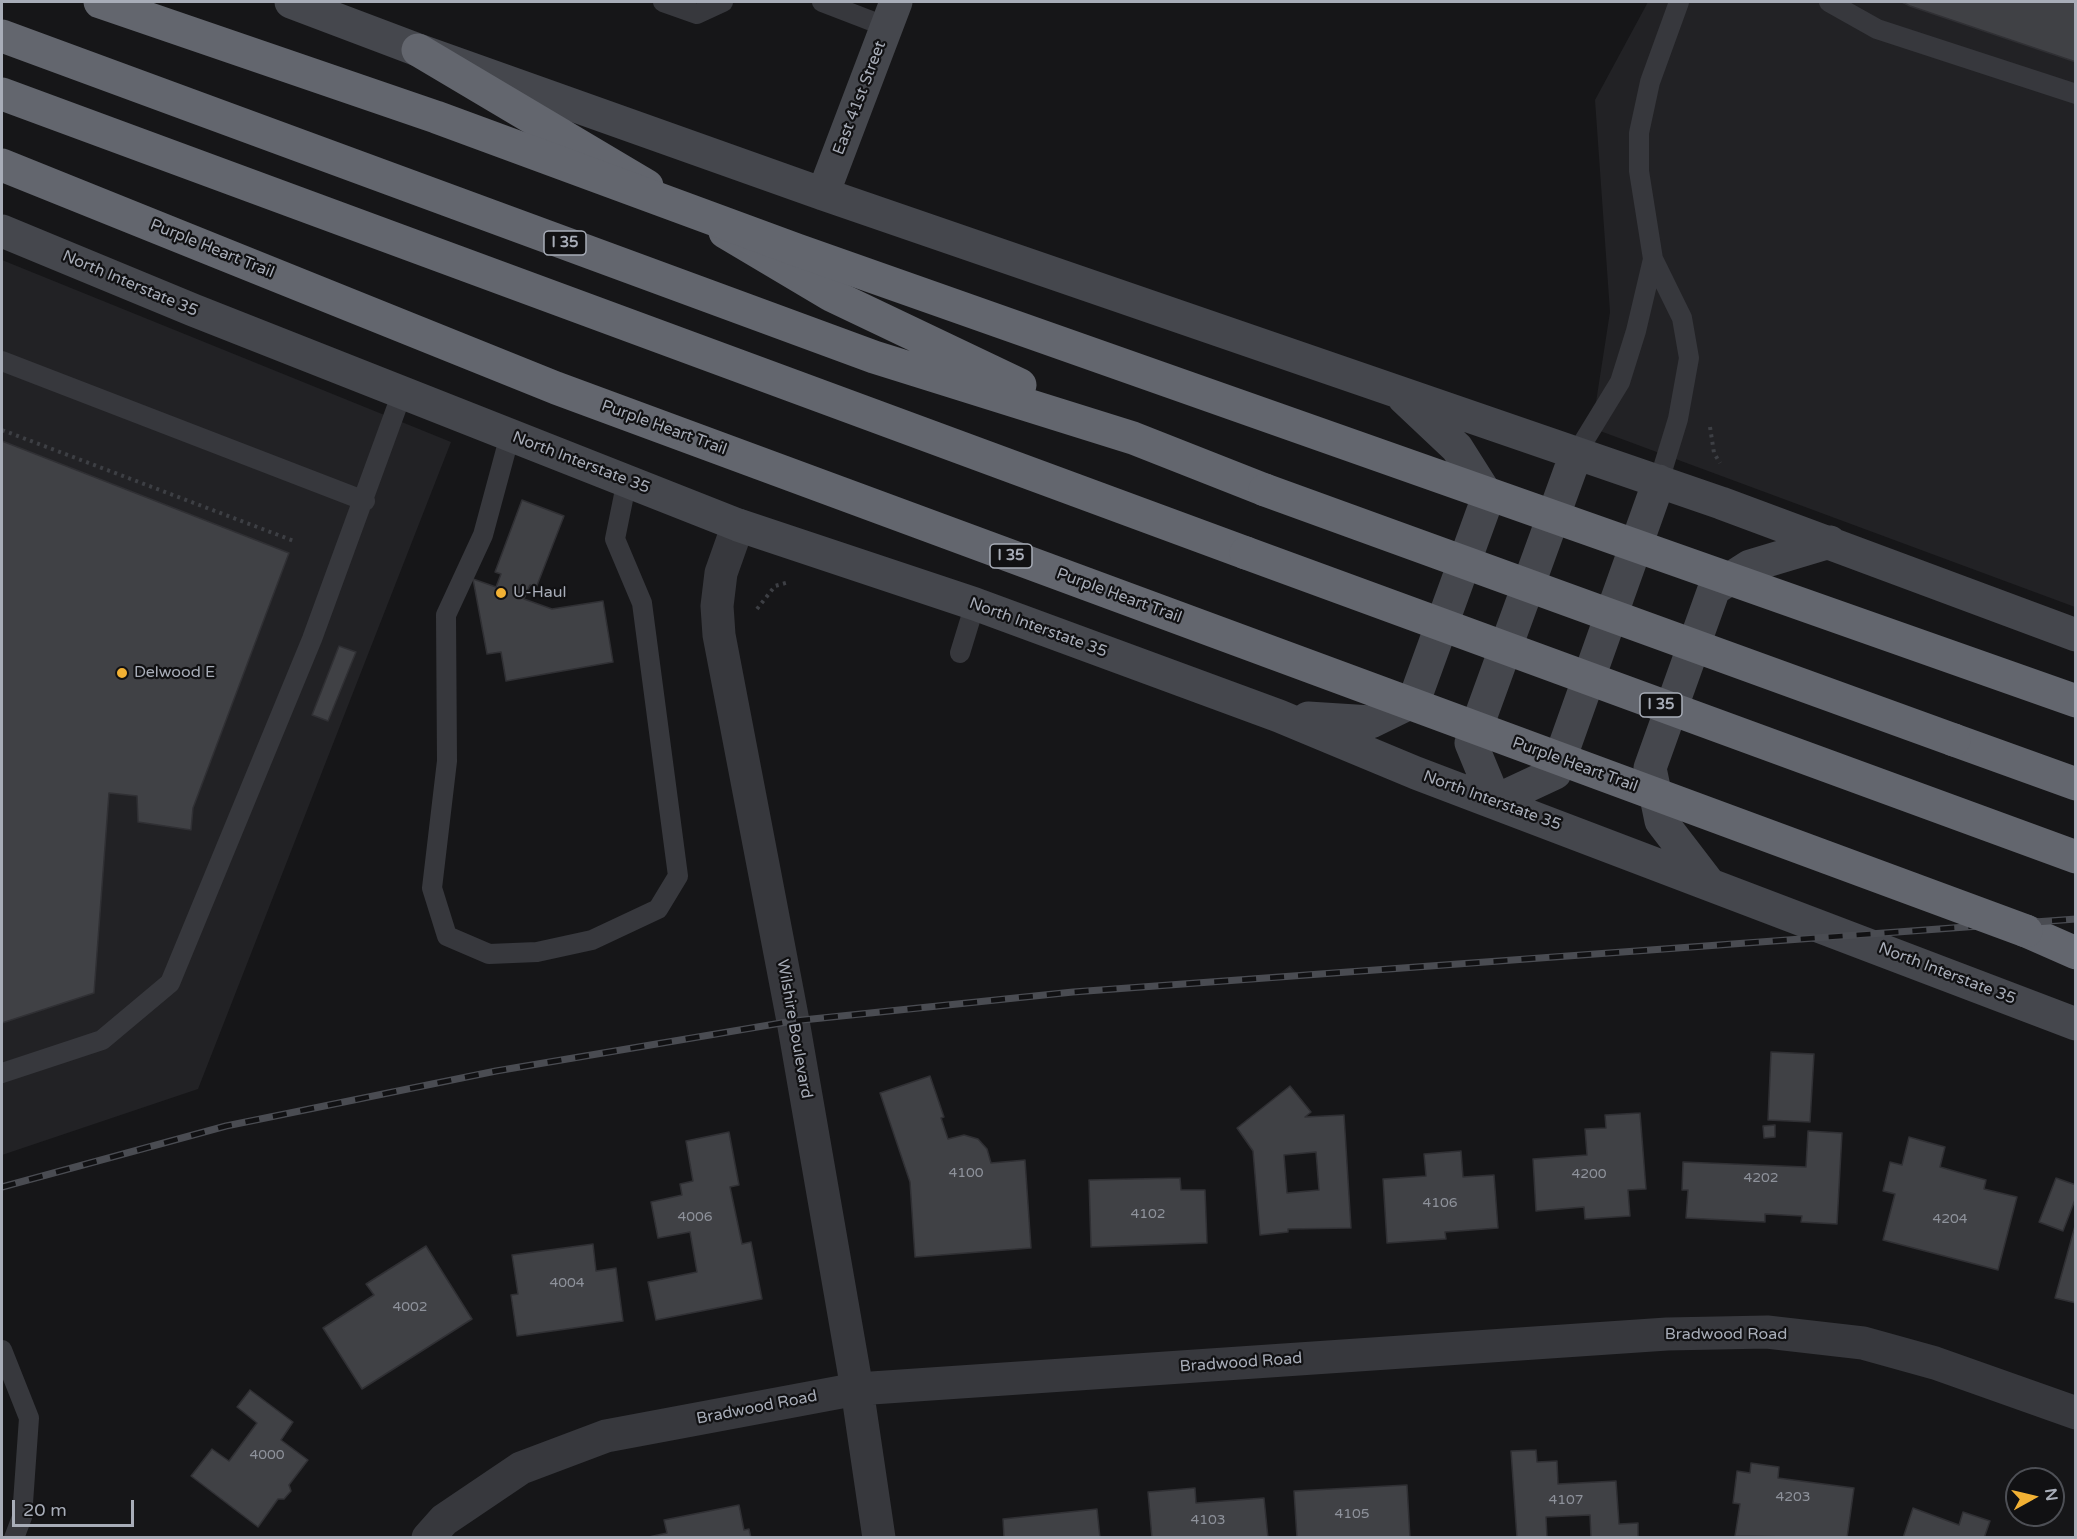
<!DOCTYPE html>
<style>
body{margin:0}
#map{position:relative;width:2077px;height:1539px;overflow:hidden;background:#161618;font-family:"Varela Round",sans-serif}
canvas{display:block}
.frame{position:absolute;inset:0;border:3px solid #a8adb8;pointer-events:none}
.north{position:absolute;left:2005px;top:1467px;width:60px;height:60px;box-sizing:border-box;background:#111113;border:2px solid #4d4f55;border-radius:50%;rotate:82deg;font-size:16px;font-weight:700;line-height:24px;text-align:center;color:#a8adb8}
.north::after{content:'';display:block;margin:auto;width:21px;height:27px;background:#f2b134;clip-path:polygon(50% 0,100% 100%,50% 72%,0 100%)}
.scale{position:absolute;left:12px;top:1500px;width:122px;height:27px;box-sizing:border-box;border:3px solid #a8adb8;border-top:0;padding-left:8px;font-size:18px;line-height:21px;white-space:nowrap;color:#a8adb8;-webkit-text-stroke:4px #111113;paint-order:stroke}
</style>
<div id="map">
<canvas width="2077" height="1539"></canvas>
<div class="frame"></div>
<div class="north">N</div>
<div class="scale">20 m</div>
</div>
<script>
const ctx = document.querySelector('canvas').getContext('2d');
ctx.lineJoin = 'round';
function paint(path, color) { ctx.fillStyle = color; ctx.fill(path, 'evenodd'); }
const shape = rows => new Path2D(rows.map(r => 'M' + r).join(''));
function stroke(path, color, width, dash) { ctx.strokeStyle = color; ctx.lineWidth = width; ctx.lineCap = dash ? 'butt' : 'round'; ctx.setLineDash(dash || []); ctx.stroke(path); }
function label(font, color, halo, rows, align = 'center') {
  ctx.font = font + ' "Varela Round",sans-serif'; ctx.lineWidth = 4.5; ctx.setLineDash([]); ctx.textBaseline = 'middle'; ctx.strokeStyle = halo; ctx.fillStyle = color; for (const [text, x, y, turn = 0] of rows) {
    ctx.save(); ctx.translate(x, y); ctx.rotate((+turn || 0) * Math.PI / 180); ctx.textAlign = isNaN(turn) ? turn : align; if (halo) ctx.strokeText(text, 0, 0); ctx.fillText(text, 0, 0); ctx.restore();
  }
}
paint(shape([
 [1648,2,2075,2,2075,607,1592,428,1610,312,1595,100],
 [2,260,451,442,198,1089,2,1155]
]), '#222225');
const building = shape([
 [1902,2,2076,2,2076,62,1910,6,1902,2],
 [2,441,289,553,193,808,191,830,138,822,137,796,109,793,94,993,2,1023,2,441],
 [522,500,564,516,536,588,530,585,524,599,552,609,603,601,613,662,506,681,501,652,487,654,473,579,496,587,501,574,495,572,522,500],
 [339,646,356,652,328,721,312,715,339,646],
 [1771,1052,1814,1054,1810,1122,1768,1120,1771,1052],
 [930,1076,944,1117,941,1118,948,1139,964,1135,978,1139,987,1149,991,1163,1025,1160,1031,1248,915,1257,910,1182,880,1093,930,1076],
 [1290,1086,1311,1112,1305,1117,1344,1115,1351,1228,1288,1229,1288,1232,1260,1235,1253,1151,1237,1128,1290,1086],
 [1316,1152,1319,1190,1287,1193,1284,1155,1316,1152],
 [1640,1113,1646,1189,1628,1190,1630,1216,1585,1219,1584,1207,1536,1211,1533,1159,1587,1155,1585,1129,1606,1128,1605,1115,1640,1113],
 [1775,1125,1775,1137,1764,1138,1763,1126,1775,1125],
 [1808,1131,1842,1133,1837,1224,1801,1222,1802,1216,1765,1214,1765,1222,1686,1218,1688,1190,1682,1190,1683,1162,1806,1167,1808,1131],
 [729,1132,739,1185,730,1187,742,1244,751,1242,762,1299,656,1320,648,1282,697,1272,690,1232,658,1238,651,1202,682,1195,680,1184,693,1181,686,1141,729,1132],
 [1909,1137,1945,1147,1940,1167,1986,1180,1984,1189,2017,1197,1998,1270,1883,1240,1895,1194,1883,1191,1890,1162,1902,1165,1909,1137],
 [1461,1151,1463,1177,1494,1175,1498,1228,1445,1232,1446,1239,1387,1243,1383,1179,1426,1176,1424,1154,1461,1151],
 [1180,1178,1181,1190,1205,1190,1207,1243,1091,1247,1089,1180,1180,1178],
 [2056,1178,2076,1185,2076,1197,2063,1231,2039,1222,2056,1178],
 [2075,1226,2076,1226,2076,1303,2055,1298,2075,1226],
 [593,1244,596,1271,616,1268,623,1321,517,1336,511,1295,518,1294,512,1255,593,1244],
 [426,1246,472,1319,362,1389,323,1328,374,1295,366,1284,426,1246],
 [250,1390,293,1422,281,1440,308,1460,289,1485,291,1491,284,1499,278,1499,258,1527,191,1476,212,1449,229,1461,257,1423,237,1407,250,1390],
 [1536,1450,1537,1462,1557,1461,1558,1484,1616,1481,1619,1524,1638,1523,1638,1538,1591,1538,1590,1515,1546,1517,1547,1538,1517,1538,1511,1451,1536,1450],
 [1751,1463,1779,1467,1778,1478,1854,1488,1847,1538,1735,1536,1740,1504,1733,1503,1737,1471,1750,1473,1751,1463],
 [1407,1485,1410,1538,1297,1538,1294,1491,1407,1485],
 [1195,1488,1196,1503,1264,1498,1268,1538,1152,1538,1148,1492,1195,1488],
 [739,1505,744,1530,749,1529,751,1538,644,1538,667,1533,664,1520,739,1505],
 [1913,1508,1959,1525,1963,1512,1990,1521,1984,1538,1903,1538,1913,1508],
 [1097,1509,1100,1538,1004,1538,1003,1519,1097,1509]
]);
paint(building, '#404145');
stroke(building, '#303034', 1.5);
stroke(shape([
 [1710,427,1714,453,1720,463],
 [2,430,294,541],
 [757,609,775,586,789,582]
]), '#3d3f44', 4, [3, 4.5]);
stroke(shape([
 [663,2,697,14,723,2],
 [822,2,887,27],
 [1829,2,1877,29,2076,94],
 [2,361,365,501],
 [510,435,483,535,446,615,447,761,432,888,447,936,489,954,537,952,592,940,658,909,678,876,642,603,615,539,627,480],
 [1576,454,1620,382,1636,331,1653,259],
 [1659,481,1678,419,1689,358,1682,318,1653,259,1639,171,1639,133,1650,82,1679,2],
 [960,653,975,604],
 [2,1073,102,1040,170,983,312,639,402,393],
 [2,1350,29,1418,22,1517,14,1538]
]), '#37383d', 20);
stroke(shape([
 [738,525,721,573,717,606,719,635,793,1021,857,1389,879,1538],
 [428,1538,444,1520,521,1468,606,1436,857,1389,1667,1334,1767,1332,1863,1343,1935,1363,2076,1413]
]), '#37383d', 33);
stroke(shape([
 [291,2,418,50,823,194,1721,503,2076,635],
 [823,194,896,2],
 [2,231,193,310,738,525,975,604,1279,716,1416,773,2076,1024],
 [1308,718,1371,722,1414,701,1488,497,1457,448,1404,398],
 [1495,801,1555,773,1659,481],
 [1495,801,1471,743,1576,454],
 [1707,881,1661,821,1650,768,1714,589,1750,566,1830,542]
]), '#45474d', 33);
stroke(shape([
 [2,36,874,357,1133,438,1265,490],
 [418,50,647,186],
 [2,94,1246,553],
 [725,232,831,295,1020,385],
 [1954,740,2076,784],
 [2026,931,2076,953]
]), '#63666e', 33);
const rail = shape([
 [2,1187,226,1126,496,1071,793,1021,1073,992,2076,919]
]);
stroke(rail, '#4a4c52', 7);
stroke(rail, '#111113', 4.5, [14]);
stroke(shape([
 [100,2,436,117,797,250,2076,701],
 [2,165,556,388,2026,931],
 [1265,490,1954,740],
 [1246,553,2076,857]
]), '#63666e', 33);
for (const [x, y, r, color] of [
 [501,593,6,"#f2b134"],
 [122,673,6,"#f2b134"]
]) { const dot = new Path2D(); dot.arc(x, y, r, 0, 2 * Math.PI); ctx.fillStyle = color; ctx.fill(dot); stroke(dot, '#111113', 2); }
label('14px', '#8e929b', null, [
 ["4100",966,1173],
 ["4200",1589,1174],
 ["4202",1761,1178],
 ["4106",1440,1203],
 ["4102",1148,1214],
 ["4006",695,1217],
 ["4204",1950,1219],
 ["4004",567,1283],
 ["4002",410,1307],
 ["4000",267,1455],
 ["4203",1793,1497],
 ["4107",1566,1500],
 ["4105",1352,1514],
 ["4103",1208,1520]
]);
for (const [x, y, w] of [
 [565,243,42],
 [1011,556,42],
 [1661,705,42]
]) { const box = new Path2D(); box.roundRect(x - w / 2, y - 12, w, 24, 4.5); ctx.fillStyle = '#111113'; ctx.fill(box); stroke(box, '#a8adb8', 1.5); }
label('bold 15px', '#a8adb8', null, [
 ["I 35",565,243],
 ["I 35",1011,556],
 ["I 35",1661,705]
]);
label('16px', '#a8adb8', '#111113', [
 ["East 41st Street",860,98,-69],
 ["Purple Heart Trail",212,249,22],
 ["North Interstate 35",130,284,23],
 ["Purple Heart Trail",664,428,20],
 ["North Interstate 35",581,463,21],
 ["Purple Heart Trail",1119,596,20],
 ["North Interstate 35",1038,628,20],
 ["Purple Heart Trail",1575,765,20],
 ["North Interstate 35",1492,801,20],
 ["North Interstate 35",1947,974,21],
 ["Wilshire Boulevard",794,1029,80],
 ["Bradwood Road",1726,1335],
 ["Bradwood Road",1241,1363,-4],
 ["Bradwood Road",757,1408,-11]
]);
label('16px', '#a8adb8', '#111113', [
 ["U-Haul",513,593],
 ["Delwood E",134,673]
], 'left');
</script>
